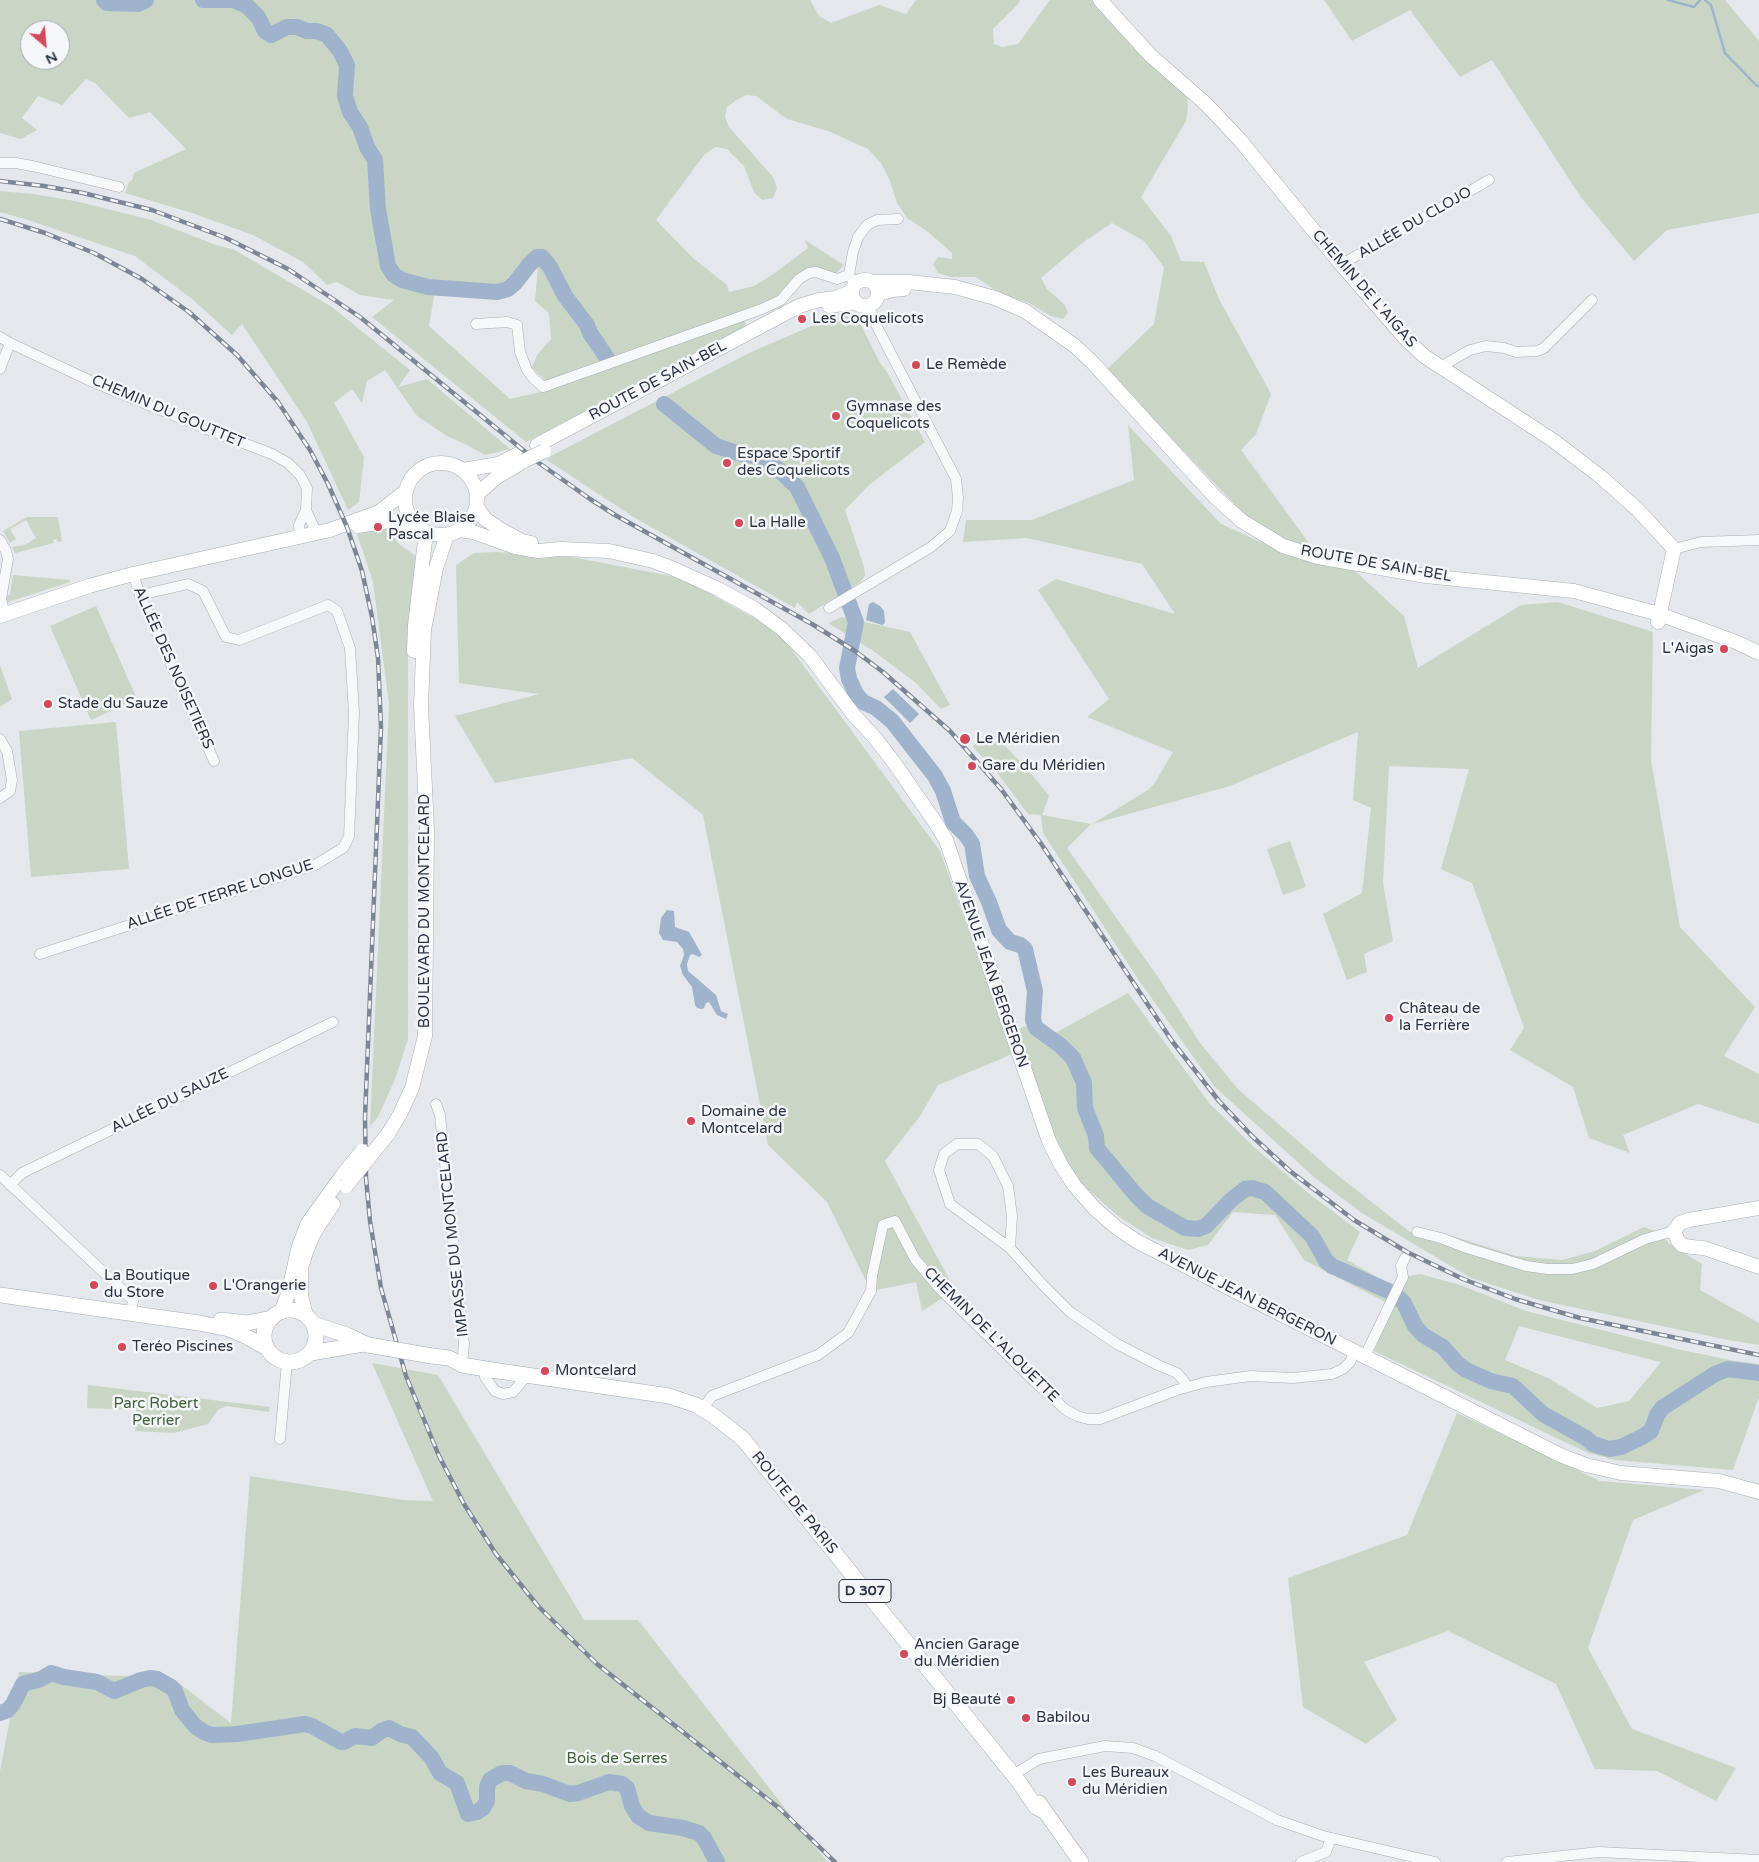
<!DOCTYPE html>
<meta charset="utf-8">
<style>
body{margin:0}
#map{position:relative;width:1759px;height:1862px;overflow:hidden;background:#e4e7ec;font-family:"Varela Round",sans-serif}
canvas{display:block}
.north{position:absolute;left:20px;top:20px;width:50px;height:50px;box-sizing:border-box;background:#f4f6f9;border:1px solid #a4a8b1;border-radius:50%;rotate:153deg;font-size:14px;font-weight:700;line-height:20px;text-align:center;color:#2b3445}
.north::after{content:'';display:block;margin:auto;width:18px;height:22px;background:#d1495b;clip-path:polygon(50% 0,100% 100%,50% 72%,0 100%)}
</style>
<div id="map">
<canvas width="1759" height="1862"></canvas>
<div class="north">N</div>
</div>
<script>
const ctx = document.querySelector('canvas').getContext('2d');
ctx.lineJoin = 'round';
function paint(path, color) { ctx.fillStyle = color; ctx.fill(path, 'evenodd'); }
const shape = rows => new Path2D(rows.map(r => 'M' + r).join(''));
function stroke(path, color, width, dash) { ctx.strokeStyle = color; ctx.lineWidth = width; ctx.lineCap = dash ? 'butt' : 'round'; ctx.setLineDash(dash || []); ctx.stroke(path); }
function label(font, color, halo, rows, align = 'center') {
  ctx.font = font + ' "Varela Round",sans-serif'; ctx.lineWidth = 5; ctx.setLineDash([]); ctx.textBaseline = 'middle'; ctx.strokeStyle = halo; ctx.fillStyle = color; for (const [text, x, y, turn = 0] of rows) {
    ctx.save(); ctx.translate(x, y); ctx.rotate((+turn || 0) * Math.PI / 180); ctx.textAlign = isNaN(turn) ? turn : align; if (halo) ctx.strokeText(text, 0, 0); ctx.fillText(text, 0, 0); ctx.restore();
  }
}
paint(shape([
 [0,0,810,0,819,16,831,23,879,5,906,14,916,0,1020,0,1019,3,993,29,994,44,1002,47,1018,44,1050,0,1093,0,1187,95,1188,106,1186,121,1141,197,1171,236,1181,261,1204,262,1219,299,1271,394,1256,434,1241,450,1309,543,1283,546,1243,513,1106,370,1154,324,1164,267,1144,241,1112,223,1082,243,1041,278,1047,289,1065,305,1068,313,1063,319,1051,316,1029,303,1001,294,976,277,951,277,938,273,933,264,938,257,952,259,952,253,927,231,907,218,897,203,890,181,881,163,868,149,828,131,787,119,756,96,746,95,735,101,727,107,725,117,729,127,773,177,777,188,773,198,762,200,754,192,744,166,727,149,715,147,704,155,656,220,693,258,727,285,729,292,754,286,775,273,808,248,805,240,844,265,831,278,816,272,781,300,743,316,746,326,526,442,372,317,394,300,360,295,337,282,327,285,303,262,253,235,192,213,125,193,129,182,132,180,134,173,186,149,150,112,129,118,95,83,86,79,62,105,38,96,22,118,37,130,21,139,0,133],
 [30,30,60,30,60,60,30,60],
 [537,254,547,259,538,266,535,301,549,313,551,339,537,355,532,367,553,389,510,399,429,326,436,284,499,288,507,286,516,278,527,263],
 [1324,0,1725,0,1759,41,1759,213,1667,230,1634,261,1580,196,1492,60,1460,77,1410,10,1352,41],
 [0,191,33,194,75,201,151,220,219,246,233,249,332,307,410,370,398,387,427,379,510,449,485,455,467,445,447,436,417,416,385,370,367,381,362,403,352,389,334,403,364,457,359,502,348,510,307,422,242,324,232,335,192,299,135,256,28,220,0,212],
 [844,312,857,317,880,363,887,372,925,442,869,485,845,510,864,567,865,576,860,582,809,614,797,602,795,608,635,518,547,460,549,457,749,353],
 [1128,425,1221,524,1292,556,1355,571,1404,616,1418,668,1521,605,1558,602,1653,632,1651,760,1680,927,1755,1007,1724,1056,1759,1074,1759,1124,1698,1104,1623,1135,1630,1153,1589,1138,1573,1087,1510,1050,1524,1028,1472,883,1441,869,1469,769,1389,766,1383,883,1393,941,1364,954,1367,972,1347,980,1323,914,1362,893,1371,808,1353,800,1358,732,1230,786,1092,824,1148,790,1154,784,1173,752,1087,717,1109,699,1038,590,1056,579,1175,614,1142,564,1027,538,963,542,966,520,1032,520,1134,480],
 [27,517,58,517,62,541,58,542,57,539,53,540,54,543,15,553,12,547,25,545,36,538,26,520,10,529,16,539,10,543,3,531],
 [386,526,400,545,416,556,408,647,408,1039,396,1077,378,1117,370,1126,389,704,373,582,357,534],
 [496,552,572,557,681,578,778,631,940,851,1013,1053,1001,1059,938,1085,920,1116,885,1161,955,1290,922,1311,916,1282,871,1291,827,1202,768,1145,703,815,632,758,495,783,455,716,539,694,459,683,456,565,474,553],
 [13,575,70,580,70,582,8,602,6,600,7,595,10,595],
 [96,606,137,699,91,720,50,626],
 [842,617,910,632,950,705,941,709,916,683,872,650,828,623],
 [0,665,12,699,0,707],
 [116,722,129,869,31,877,19,731],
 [980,738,1003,744,1025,766,1049,796,1042,815,1091,824,1067,848,1158,977,1200,1043,1238,1089,1336,1174,1410,1232,1452,1236,1516,1256,1562,1260,1595,1251,1644,1227,1662,1234,1668,1243,1702,1264,1700,1290,1759,1323,1759,1345,1728,1340,1539,1300,1471,1278,1362,1213,1315,1178,1214,1086,1138,979,1043,833,1041,815,1028,814,998,774,973,747],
 [1290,841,1306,887,1283,895,1267,849],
 [1128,993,1210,1104,1255,1148,1307,1192,1360,1232,1347,1260,1396,1288,1403,1277,1420,1274,1460,1285,1526,1311,1677,1349,1730,1360,1759,1364,1759,1397,1733,1470,1615,1460,1588,1453,1374,1351,1393,1306,1304,1260,1275,1215,1233,1212,1208,1245,1188,1250,1152,1238,1118,1216,1084,1186,1049,1141,1010,1032,1029,1025,1042,1039,1059,1031],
 [1519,1326,1660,1362,1661,1362,1629,1401,1597,1408,1550,1379,1505,1360],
 [372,1363,438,1375,584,1620,638,1620,827,1862,0,1862,0,1771,19,1672,172,1678,231,1723,250,1476,403,1500,433,1501],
 [88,1385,270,1407,269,1412,226,1406,218,1410,208,1424,174,1433,135,1431,136,1410,87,1408],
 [1457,1413,1600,1481,1704,1490,1633,1520,1588,1648,1632,1729,1736,1768,1716,1801,1657,1771,1595,1769,1556,1684,1448,1631,1364,1662,1397,1720,1366,1744,1303,1707,1288,1578,1407,1535]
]), '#c9d6c5');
paint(shape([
 [873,602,880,606,884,611,885,622,884,624,882,625,866,620,869,604],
 [893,689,919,714,910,723,884,697],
 [667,910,674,911,675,927,689,932,702,955,699,957,693,954,690,955,687,964,688,971,716,995,721,1011,728,1014,726,1019,717,1015,709,1002,706,1003,704,1008,702,1009,697,1008,695,1005,692,987,683,975,680,966,684,955,683,949,677,942,663,940,659,933,661,918]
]), '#9fb4cc');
stroke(shape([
 [1668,0,1694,7,1700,0],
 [1705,0,1711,5,1725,53,1757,86,1759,85]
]), '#9fb4cc', 2.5);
stroke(shape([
 [104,0,107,3,138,4,146,0],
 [203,0,233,0,247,6,258,17,265,31,271,35,287,27,297,27,307,31,317,31,327,35,340,51,347,65,345,96,350,112,360,127,367,147,375,160,378,209,388,266,394,275,402,280,428,287,497,292,508,289,515,283,529,265,537,257,542,257,550,267,565,296,587,325,590,333,607,358],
 [664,404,716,446,744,455,757,456,778,469,797,487,832,558,856,622,847,668,849,679,856,694,863,702,876,708,892,721,935,776,943,791,953,822,966,835,972,844,977,876,989,902,999,930,1010,942,1020,945,1025,949,1035,991,1033,1020,1036,1028,1061,1046,1073,1058,1084,1083,1085,1108,1096,1136,1097,1148,1135,1194,1147,1206,1185,1228,1198,1229,1206,1226,1231,1200,1245,1189,1252,1188,1265,1192,1312,1236,1326,1261,1332,1266,1393,1293,1404,1303,1415,1326,1423,1335,1443,1347,1458,1364,1466,1370,1491,1381,1513,1386,1543,1414,1586,1438,1593,1444,1609,1449,1621,1447,1642,1437,1651,1431,1657,1415,1662,1408,1715,1374,1728,1369,1759,1373],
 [0,1713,8,1710,13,1704,23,1684,41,1679,51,1673,64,1677,97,1682,114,1691,141,1680,150,1678,157,1679,171,1687,175,1691,182,1710,195,1726,204,1732,212,1735,237,1734,305,1724,312,1726,341,1742,344,1742,355,1736,372,1738,381,1731,389,1728,400,1734,412,1737,431,1757,440,1773,457,1783,468,1814,477,1812,483,1808,487,1801,487,1787,490,1780,502,1773,510,1773,526,1781,543,1784,570,1794,578,1793,609,1782,622,1784,627,1788,632,1806,638,1816,649,1823,683,1828,699,1833,704,1838,717,1862]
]), '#9fb4cc', 16);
const street = shape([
 [0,163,16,163,37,167,119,187],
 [1340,263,1349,260,1489,180],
 [855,284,849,275,853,252,858,237,867,225,877,220,898,219],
 [476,324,507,322,517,325,520,352,527,370,533,378,543,387,762,309,781,300,799,279,809,273,816,272,837,279,849,275],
 [0,337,10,343,95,383,209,430,272,454,288,463,300,475,307,488,306,510,299,525,300,538],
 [1440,367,1470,350,1486,346,1504,348,1516,352,1537,351,1544,348,1592,300],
 [0,369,10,343],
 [306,510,317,534],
 [0,540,6,551,8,559,1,599,5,614],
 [1674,549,1701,542,1759,540],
 [133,574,140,595,214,761],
 [829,608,931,547,950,531,957,511,958,498,956,479,873,319,869,306],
 [0,739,7,751,12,780,10,791,0,798],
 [40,954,315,865,343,848,349,837,354,713,350,648,337,611,328,605,239,640,226,637,203,591,188,584,140,595],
 [436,1104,440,1115,464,1344,462,1365],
 [0,1175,133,1300,131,1314],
 [10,1185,22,1173,333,1022],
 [1417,1232,1441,1238,1467,1248,1526,1266,1548,1269,1572,1269,1593,1264,1645,1239,1674,1231],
 [1010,1248,1012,1216,1008,1186,993,1156,978,1144,957,1144,944,1154,939,1170,950,1204,1010,1248,1042,1284,1070,1312,1117,1344,1158,1365,1177,1373,1184,1381,1186,1387],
 [1365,1356,1403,1277,1401,1266,1405,1258],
 [486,1369,485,1377,495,1391,503,1394,513,1392,524,1379,524,1375],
 [703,1408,712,1396,818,1355,848,1333,871,1291,872,1276,883,1225,895,1221,915,1259,940,1289,1034,1381,1066,1410,1077,1416,1088,1419,1100,1419,1177,1390,1206,1382,1251,1376,1293,1378,1332,1374,1343,1369,1350,1362,1355,1351],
 [280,1439,287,1362],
 [1013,1775,1039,1759,1105,1746,1133,1748,1155,1756,1277,1820,1323,1836,1435,1862],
 [1301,1862,1326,1852,1331,1838],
 [1507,1862,1599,1852,1759,1860]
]);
const secondary = shape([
 [1100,0,1150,55,1206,104,1240,140,1340,263,1405,338,1424,356,1554,441,1601,477,1637,509,1674,549,1658,622],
 '852 293a13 13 0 1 1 26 0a13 13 0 1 1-26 0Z',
 [873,282,909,282,955,287,995,298,1025,311,1075,346,1093,363,1215,497,1242,521,1283,546,1318,557,1426,576,1574,591,1659,614,1736,642,1759,653],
 [878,294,892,290,904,289],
 [829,306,856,302],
 [537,445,799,306,819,300,836,298,852,291],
 '405 499a36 36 0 1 1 72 0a36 36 0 1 1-72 0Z',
 [463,470,499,464,518,454],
 [477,494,497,477,519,464],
 [477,507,485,519,503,531,522,541,531,543],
 [358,526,388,521,404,522,416,525],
 [459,530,473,532,515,547,538,551,561,549,609,551,653,561,672,568,718,589,755,609,782,629,810,656,853,714,875,738,895,764,935,822,946,840,1049,1141,1061,1165,1074,1185,1095,1209,1117,1228,1138,1242,1560,1455,1586,1465,1621,1473,1719,1481,1759,1492],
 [0,616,89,586,133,574,330,530,379,512,406,491],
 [414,651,415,625,426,532],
 [388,1134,400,1114,412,1088,425,1036,427,830,421,706,424,630,436,568,447,535],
 [1759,1208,1689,1220,1680,1223,1674,1231,1678,1241,1682,1245,1691,1247,1704,1248,1759,1267],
 [281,1312,288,1294,299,1246,308,1223,344,1173],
 [306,1315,301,1296,301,1268,307,1249,315,1231,333,1204]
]);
const primary = shape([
 [0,1295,199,1323,229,1329,245,1336,267,1348],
 '264 1336a26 26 0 1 1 52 0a26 26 0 1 1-52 0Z',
 [221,1320,247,1323,272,1318],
 [313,1324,347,1335,368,1345],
 [311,1353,363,1344],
 [432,1356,449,1358,462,1365,492,1370,669,1396,696,1405,714,1416,743,1439,1019,1782,1036,1807,1044,1811],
 [1039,1803,1081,1862]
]);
stroke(street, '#a9aeb7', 11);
stroke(secondary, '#a9aeb7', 15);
stroke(primary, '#a3abb8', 16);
stroke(street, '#f7f8fa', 10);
stroke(secondary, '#fff', 14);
stroke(primary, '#fff', 15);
const rail = shape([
 [0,181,44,186,83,193,152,210,226,238,288,269,360,317,539,463,590,499,615,515,812,624,855,651,883,672,950,731,1001,789,1042,845,1172,1041,1219,1101,1253,1137,1290,1171,1354,1220,1407,1252,1463,1279,1515,1299,1580,1318,1759,1355],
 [0,219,45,233,94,253,142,279,189,312,237,355,278,402,310,450,328,484,347,527,362,571,372,617,378,658,381,727,365,1117,366,1178,370,1221,381,1288,406,1376,439,1456,464,1504,496,1554,538,1606,597,1664,779,1808,835,1862]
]);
stroke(rail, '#7d8696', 4.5);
stroke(rail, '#f4f6f9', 2.5, [8]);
const secondaryBridge = shape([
 [524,461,544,451],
 [344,1173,362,1151],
 [346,1186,388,1134]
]);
const primaryBridge = shape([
 [368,1345,432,1356]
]);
stroke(secondaryBridge, '#a9aeb7', 15, []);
stroke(primaryBridge, '#a3abb8', 16, []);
stroke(secondaryBridge, '#fff', 14);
stroke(primaryBridge, '#fff', 15);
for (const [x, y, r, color] of [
 [802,319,5,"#d1495b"],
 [916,365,5,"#d1495b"],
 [836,416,5,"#d1495b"],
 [727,463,5,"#d1495b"],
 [739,523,5,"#d1495b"],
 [378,527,5,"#d1495b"],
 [1724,649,5,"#d1495b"],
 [48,704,5,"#d1495b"],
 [965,739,6,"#d1495b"],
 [972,766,5,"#d1495b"],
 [1389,1018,5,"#d1495b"],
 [691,1121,5,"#d1495b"],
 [94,1285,5,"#d1495b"],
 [213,1286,5,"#d1495b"],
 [122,1347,5,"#d1495b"],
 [545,1371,5,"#d1495b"],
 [904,1654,5,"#d1495b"],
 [1011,1700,5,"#d1495b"],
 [1026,1718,5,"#d1495b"],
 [1072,1782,5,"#d1495b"]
]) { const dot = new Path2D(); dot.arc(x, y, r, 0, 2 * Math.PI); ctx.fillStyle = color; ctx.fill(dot); stroke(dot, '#f4f6f9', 2); }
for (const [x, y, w] of [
 [865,1591,52]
]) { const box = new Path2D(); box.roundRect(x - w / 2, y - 11.5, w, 23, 4); ctx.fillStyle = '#f4f6f9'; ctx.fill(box); stroke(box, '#2b3445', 1); }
label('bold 14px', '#2b3445', null, [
 ["D 307",865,1591]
]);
label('15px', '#2b3445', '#f4f6f9', [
 ["ALLÉE DU CLOJO",1415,223,-30],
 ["CHEMIN DE L'AIGAS",1364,289,49],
 ["ROUTE DE SAIN-BEL",658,381,-28],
 ["CHEMIN DU GOUTTET",168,412,23],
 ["ROUTE DE SAIN-BEL",1376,564,10],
 ["ALLÉE DES NOISETIERS",173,668,66],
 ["ALLÉE DE TERRE LONGUE",220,895,-18],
 ["BOULEVARD DU MONTCELARD",425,911,-90],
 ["AVENUE JEAN BERGERON",991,974,71],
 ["ALLÉE DU SAUZE",170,1101,-26],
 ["IMPASSE DU MONTCELARD",453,1234,-96],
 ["AVENUE JEAN BERGERON",1247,1297,27],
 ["CHEMIN DE L'ALOUETTE",991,1335,45],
 ["ROUTE DE PARIS",794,1503,51]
]);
label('15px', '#2b3445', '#f4f6f9', [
 ["Les Coquelicots",812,319],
 ["Le Remède",926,365],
 ["Gymnase des",846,407],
 ["Coquelicots",846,424],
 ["Espace Sportif",737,454],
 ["des Coquelicots",737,471],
 ["Lycée Blaise",388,518],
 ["Pascal",388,535],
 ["La Halle",749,523],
 ["L'Aigas",1714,649,"right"],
 ["Stade du Sauze",58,704],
 ["Le Méridien",976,739],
 ["Gare du Méridien",982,766],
 ["Château de",1399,1009],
 ["la Ferrière",1399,1026],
 ["Domaine de",701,1112],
 ["Montcelard",701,1129],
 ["La Boutique",104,1276],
 ["du Store",104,1293],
 ["L'Orangerie",223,1286],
 ["Teréo Piscines",132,1347],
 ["Montcelard",555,1371],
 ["Ancien Garage",914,1645],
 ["du Méridien",914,1662],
 ["Bj Beauté",1001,1700,"right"],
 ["Babilou",1036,1718],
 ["Les Bureaux",1082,1773],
 ["du Méridien",1082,1790]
], 'left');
label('15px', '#3f6138', '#f4f6f9', [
 ["Parc Robert",156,1404],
 ["Perrier",156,1421],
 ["Bois de Serres",617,1759]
]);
</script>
